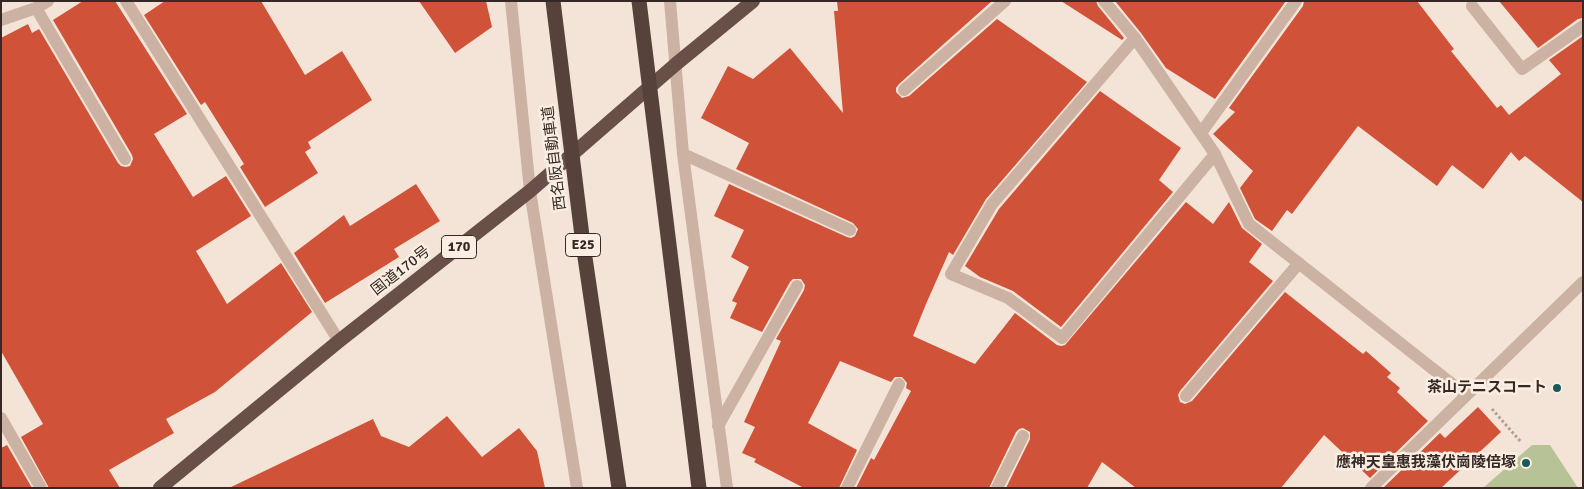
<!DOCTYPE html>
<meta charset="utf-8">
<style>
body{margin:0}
#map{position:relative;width:1584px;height:489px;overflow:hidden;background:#f3e4d7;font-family:Signika,sans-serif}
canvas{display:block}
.frame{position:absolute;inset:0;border:2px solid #362925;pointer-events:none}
</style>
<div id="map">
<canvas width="1584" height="489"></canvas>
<div class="frame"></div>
</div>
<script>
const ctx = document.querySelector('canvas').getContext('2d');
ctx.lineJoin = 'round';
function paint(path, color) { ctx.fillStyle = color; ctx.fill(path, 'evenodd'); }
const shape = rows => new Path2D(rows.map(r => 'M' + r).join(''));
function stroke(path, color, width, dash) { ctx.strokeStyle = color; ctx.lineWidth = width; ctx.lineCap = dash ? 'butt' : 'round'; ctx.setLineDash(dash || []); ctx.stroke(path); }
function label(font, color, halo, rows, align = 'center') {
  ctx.font = font + ' Signika,"Noto Sans JP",sans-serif'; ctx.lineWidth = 5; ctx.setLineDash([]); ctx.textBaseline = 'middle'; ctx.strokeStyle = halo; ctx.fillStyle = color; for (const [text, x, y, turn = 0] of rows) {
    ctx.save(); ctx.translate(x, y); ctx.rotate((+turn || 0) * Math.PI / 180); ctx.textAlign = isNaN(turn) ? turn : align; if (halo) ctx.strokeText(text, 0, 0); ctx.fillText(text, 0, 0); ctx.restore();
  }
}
paint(shape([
 [1532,445,1550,445,1578,488,1483,488]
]), '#b7c396');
paint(shape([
 [83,1,115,1,187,114,154,134,193,197,226,176,251,216,196,251,227,304,281,263,312,312,215,392,166,419,174,433,109,470,120,488,49,488,21,437,43,424,1,351,1,38,28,24,32,33,39,29,118,163,121,166,126,167,130,166,133,159,132,155,53,20],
 [165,1,261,1,305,75,342,51,372,100,308,142,311,148,305,152,318,173,265,207,240,167,244,164,205,102,201,105,144,15],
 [419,1,486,1,492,27,455,53],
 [837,1,992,1,899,84,896,88,896,92,902,98,909,96,997,19,1087,82,986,199,953,255,949,252,926,304,913,336,975,364,1015,313,1057,345,1061,346,1065,345,1186,202,1213,224,1229,202,1242,228,1262,244,1249,262,1273,281,1180,391,1178,395,1180,402,1185,404,1192,401,1285,292,1363,354,1366,351,1391,373,1387,377,1400,388,1397,392,1428,421,1370,478,1324,435,1281,488,1136,488,1102,462,1087,488,1006,488,1030,439,1030,432,1023,428,1019,429,1016,432,989,488,856,488,871,458,874,460,911,391,906,388,907,383,902,377,895,377,891,382,840,361,808,423,857,450,839,488,804,488,754,462,756,459,742,453,755,427,744,422,781,341,776,339,804,290,805,285,801,279,793,279,790,282,762,332,730,318,737,303,732,301,749,267,731,257,744,230,714,216,729,184,847,237,851,238,855,236,858,229,853,223,736,169,749,143,701,118,728,66,753,79,790,48,843,113,834,11,838,11],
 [1061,1,1096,1,1098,6,1124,38,1122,40],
 [1115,1,1286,1,1215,99,1166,68,1141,33],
 [1304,1,1417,1,1454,49,1451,51,1497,108,1501,105,1509,115,1561,74,1549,60,1583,36,1583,202,1525,156,1519,161,1511,152,1483,189,1452,165,1437,186,1358,126,1292,214,1287,210,1272,231,1255,219,1240,188,1253,171,1213,134,1235,112,1229,108,1303,6],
 [1499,1,1583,1,1583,18,1578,19,1538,48],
 [1100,91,1181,148,1159,180,1173,192,1061,327,1013,291,980,277,965,266,999,209],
 [416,184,440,221,394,249,399,257,325,303,294,253,344,215,350,226],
 [1478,407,1501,432,1441,488,1383,488,1440,433,1445,438],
 [447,416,482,457,519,428,537,451,545,488,229,488,373,419,381,436,409,447],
 [7,445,32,488,1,488,1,448]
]), '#d05238');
stroke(shape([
 [1492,409,1521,442]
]), '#b79c8c', 3, [2.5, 2.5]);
stroke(shape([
 [36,8,125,159],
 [1135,38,992,204,951,274,1008,298,1062,338,1215,154],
 [904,90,1005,1],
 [683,154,850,230],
 [718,426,797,286],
 [847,488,899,384]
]), '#ccb2a2', 12);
stroke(shape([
 [126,1,339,341],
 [511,1,530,191,577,488],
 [670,1,683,154,727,488],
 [1104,1,1135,38,1215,154,1249,224,1466,395],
 [1472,6,1522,69,1583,26],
 [1,20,36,8,48,1],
 [1201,133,1296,1],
 [1186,396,1299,263],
 [1,418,41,488],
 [997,488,1023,436],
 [1371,488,1583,282]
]), '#ccb2a2', 12);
stroke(shape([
 [160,488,339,341,530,191,676,64,753,1]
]), '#685048', 14);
stroke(shape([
 [553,1,583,244,619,488],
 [639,1,699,488]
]), '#57423b', 15);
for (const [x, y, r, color] of [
 [1557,388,5,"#185a5a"],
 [1526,463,5,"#185a5a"]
]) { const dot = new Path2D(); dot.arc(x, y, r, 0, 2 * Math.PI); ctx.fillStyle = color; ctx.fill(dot); stroke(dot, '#faeee3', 2); }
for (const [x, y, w] of [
 [583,245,35],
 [459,247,35]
]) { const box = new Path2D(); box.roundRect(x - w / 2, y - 11.5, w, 23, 4); ctx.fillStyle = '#faeee3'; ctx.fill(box); stroke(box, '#362925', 1); }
label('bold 14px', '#362925', null, [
 ["E25",583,245],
 ["170",459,247]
]);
label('15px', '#362925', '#faeee3', [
 ["西名阪自動車道",555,158,-97],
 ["国道170号",401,271,-38]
]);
label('bold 15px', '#362925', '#faeee3', [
 ["茶山テニスコート",1547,388],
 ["應神天皇惠我藻伏崗陵倍塚",1516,463]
], 'right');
</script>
